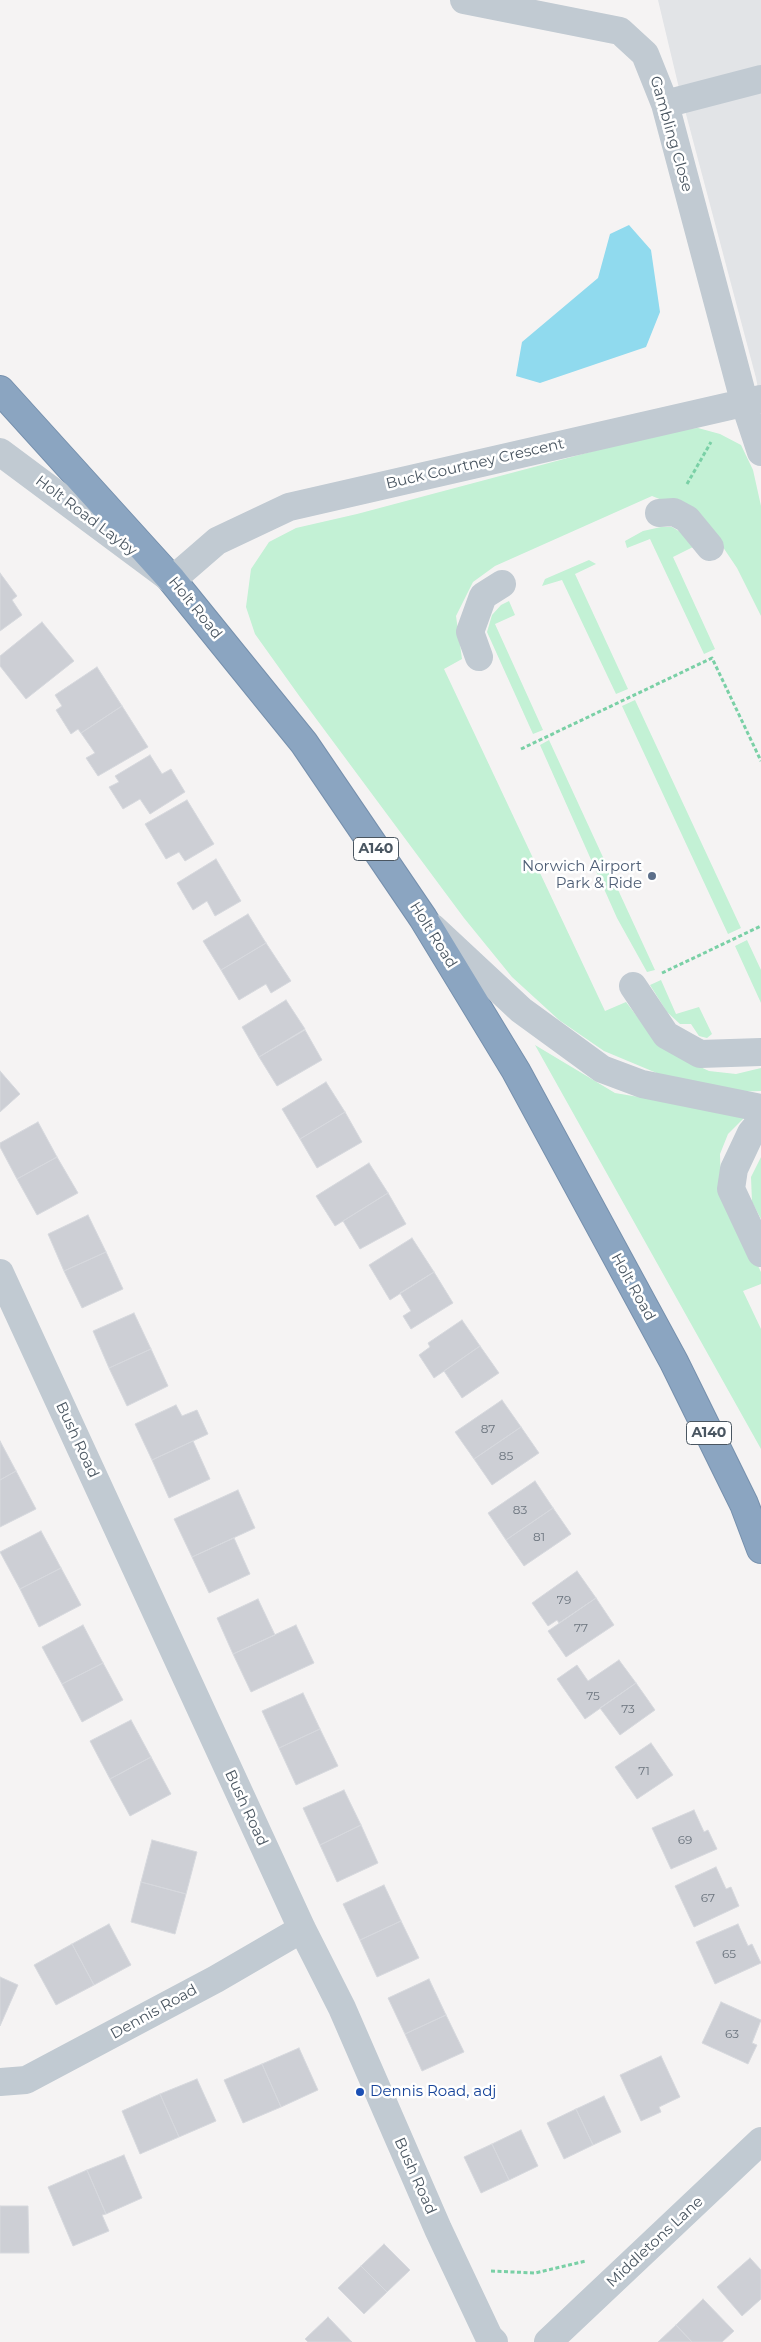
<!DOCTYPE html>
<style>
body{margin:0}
canvas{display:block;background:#f5f3f3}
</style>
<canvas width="761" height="2342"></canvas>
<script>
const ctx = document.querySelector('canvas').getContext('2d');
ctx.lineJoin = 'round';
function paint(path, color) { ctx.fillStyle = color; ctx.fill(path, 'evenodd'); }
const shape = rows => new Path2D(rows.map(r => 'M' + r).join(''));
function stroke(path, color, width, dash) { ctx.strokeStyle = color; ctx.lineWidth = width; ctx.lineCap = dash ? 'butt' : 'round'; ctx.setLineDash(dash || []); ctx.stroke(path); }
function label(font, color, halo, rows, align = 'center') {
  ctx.font = font + ' Montserrat,sans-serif'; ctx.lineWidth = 5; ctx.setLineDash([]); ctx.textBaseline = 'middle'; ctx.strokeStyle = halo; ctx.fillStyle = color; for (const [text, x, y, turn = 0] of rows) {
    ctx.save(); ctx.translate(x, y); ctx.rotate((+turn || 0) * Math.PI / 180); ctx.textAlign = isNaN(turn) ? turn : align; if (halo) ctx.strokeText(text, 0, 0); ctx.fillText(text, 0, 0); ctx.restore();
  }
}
paint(shape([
 [658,0,761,0,761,404,756,378,678,84]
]), '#e2e4e7');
paint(shape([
 [698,428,720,434,741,445,753,470,761,506,761,616,737,568,702,516,652,496,495,566,473,582,456,616,462,659,444,669,605,1011,626,1002,652,1036,679,1057,709,1071,736,1074,761,1068,761,1091,729,1092,683,1084,604,1051,559,1020,512,977,464,918,300,697,255,634,246,607,251,569,269,542,296,528,357,514,673,430],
 [661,527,672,527,682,533,693,547,673,557,715,649,704,654,650,539,627,548,625,541,643,531],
 [589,560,596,564,575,574,628,689,616,694,562,580,542,586,545,579],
 [509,601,515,615,495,624,543,730,533,734,487,632,492,615,501,605],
 [635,700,741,928,728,934,622,706],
 [549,740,655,970,647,972,617,918,540,745],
 [747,940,761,970,761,1003,735,946],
 [661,980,676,1014,699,1007,712,1034,707,1038,699,1036,691,1024,680,1024,667,1012,650,985],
 [535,1045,615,1093,710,1109,744,1118,728,1134,720,1154,721,1191,761,1272,761,1284,743,1291,761,1329,761,1449],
 [761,1157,761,1219,752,1202,751,1177]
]), '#c3f1d5');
paint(shape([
 [629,225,651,250,660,312,646,347,540,383,516,376,522,342,598,278,610,234]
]), '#90daee');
const building = shape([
 [0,573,17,596,12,600,22,615,0,631,0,573],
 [42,622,74,661,26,699,0,666,0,656,42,622],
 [97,667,122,706,81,733,78,729,71,734,56,710,62,706,55,695,97,667],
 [122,706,148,747,98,776,86,758,95,753,81,733,122,706],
 [150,755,162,774,171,769,185,792,150,814,140,799,123,809,109,787,119,782,115,776,150,755],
 [187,800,214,844,185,861,179,852,166,859,145,824,187,800],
 [216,859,241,901,215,916,207,901,193,910,177,883,216,859],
 [248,914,266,943,221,970,203,941,248,914],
 [266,943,291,981,271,993,266,984,239,1000,221,970,266,943],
 [286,1000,305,1029,259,1057,242,1027,286,1000],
 [305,1030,322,1060,277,1086,259,1057,305,1030],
 [0,1071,20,1094,0,1112,0,1071],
 [326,1082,345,1112,300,1139,282,1109,326,1082],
 [345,1112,362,1142,317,1168,300,1139,345,1112],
 [38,1122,57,1157,17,1179,0,1147,0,1143,38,1122],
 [57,1157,78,1193,37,1215,17,1179,57,1157],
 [369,1163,388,1193,335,1226,316,1196,369,1163],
 [388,1193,406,1224,360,1249,343,1221,388,1193],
 [88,1215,106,1252,64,1271,48,1234,88,1215],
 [412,1238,434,1272,390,1300,369,1265,412,1238],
 [106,1252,123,1289,82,1308,64,1271,106,1252],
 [434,1272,453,1303,411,1329,403,1316,411,1311,400,1293,434,1272],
 [134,1313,151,1349,109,1368,93,1331,134,1313],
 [462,1320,480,1346,434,1378,419,1355,430,1347,428,1343,462,1320],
 [480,1346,499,1373,462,1398,444,1371,480,1346],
 [151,1349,168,1386,127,1406,109,1368,151,1349],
 [502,1400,521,1427,474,1459,455,1432,502,1400],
 [176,1405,182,1416,197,1410,208,1434,152,1460,135,1424,176,1405],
 [521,1427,539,1453,492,1485,474,1459,521,1427],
 [0,1441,16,1471,0,1480,0,1441],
 [193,1441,210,1479,169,1498,152,1460,193,1441],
 [16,1471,36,1509,0,1527,0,1480,16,1471],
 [535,1481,553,1508,506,1540,488,1513,535,1481],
 [238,1490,255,1528,192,1557,174,1519,238,1490],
 [553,1508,571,1534,524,1566,506,1540,553,1508],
 [41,1531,61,1568,20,1589,0,1552,41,1531],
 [234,1538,250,1574,209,1593,192,1557,234,1538],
 [61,1568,81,1605,39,1627,20,1589,61,1568],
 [577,1571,596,1598,559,1623,557,1620,548,1626,532,1603,577,1571],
 [596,1598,614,1625,566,1657,548,1631,596,1598],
 [258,1599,275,1635,233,1654,217,1618,258,1599],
 [83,1625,103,1663,62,1684,42,1647,83,1625],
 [296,1625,314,1663,251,1692,233,1654,296,1625],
 [619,1660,636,1683,585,1719,557,1679,577,1665,588,1681,619,1660],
 [103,1663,123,1700,82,1722,62,1684,103,1663],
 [636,1683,655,1710,620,1735,600,1708,636,1683],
 [303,1693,320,1729,279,1748,262,1711,303,1693],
 [131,1720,151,1757,110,1779,90,1741,131,1720],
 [320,1729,338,1766,296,1785,279,1748,320,1729],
 [651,1743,673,1775,637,1799,615,1767,651,1743],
 [151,1757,171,1794,130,1816,110,1779,151,1757],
 [344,1790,361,1825,320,1845,303,1808,344,1790],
 [694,1810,704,1832,708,1830,717,1849,671,1869,652,1828,694,1810],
 [361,1825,378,1863,337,1882,320,1845,361,1825],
 [152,1840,197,1852,186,1894,141,1882,152,1840],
 [716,1867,726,1889,731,1887,739,1906,694,1927,675,1886,716,1867],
 [141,1882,186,1894,175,1934,131,1922,141,1882],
 [384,1885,401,1921,360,1940,343,1904,384,1885],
 [401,1921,419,1958,377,1977,360,1940,401,1921],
 [109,1924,131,1965,94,1985,72,1944,109,1924],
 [738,1924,748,1946,752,1944,761,1963,715,1984,696,1942,738,1924],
 [72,1944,94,1985,56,2005,34,1965,72,1944],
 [0,1977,18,1985,0,2026,0,1977],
 [429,1979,446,2015,405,2034,388,1998,429,1979],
 [721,2002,761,2020,752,2043,757,2045,748,2064,702,2043,721,2002],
 [446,2015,464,2052,422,2071,405,2034,446,2015],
 [299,2048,318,2090,281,2107,262,2064,299,2048],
 [661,2056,680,2097,659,2107,661,2112,641,2121,620,2075,661,2056],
 [262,2064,281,2107,243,2123,224,2080,262,2064],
 [197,2079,216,2121,179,2137,160,2094,197,2079],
 [160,2094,179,2137,140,2154,122,2111,160,2094],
 [604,2096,621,2132,593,2145,576,2109,604,2096],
 [576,2109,593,2145,564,2159,547,2123,576,2109],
 [521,2130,538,2166,509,2180,492,2144,521,2130],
 [492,2144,509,2180,481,2193,464,2157,492,2144],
 [124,2155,142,2198,106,2214,87,2170,124,2155],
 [87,2170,106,2214,102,2215,109,2231,73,2246,48,2187,87,2170],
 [0,2206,28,2206,29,2253,0,2253,0,2206],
 [384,2244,410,2270,387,2292,361,2266,384,2244],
 [750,2258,761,2270,761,2299,742,2316,717,2287,750,2258],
 [361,2266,387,2292,364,2314,338,2288,361,2266],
 [703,2299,734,2331,722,2342,692,2342,676,2325,703,2299],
 [328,2317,352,2342,308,2342,305,2339,328,2317],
 [676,2325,692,2342,658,2342,676,2325]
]);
paint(building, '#cdcfd5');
stroke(building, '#d7d9de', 1);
const highway = shape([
 [0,390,172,580,304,743,423,918,516,1071,674,1362,744,1504,761,1549]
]);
stroke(highway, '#7690ad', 30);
stroke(shape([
 [687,484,711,442],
 [521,749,712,658,761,761],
 [662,973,761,926],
 [491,2271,535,2273,586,2261]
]), '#7ad0a6', 3, [4, 2.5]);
stroke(shape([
 [464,0,620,31,645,54,665,104,744,401,761,452],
 [665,104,761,79],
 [0,452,172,580,217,541,289,507,761,399],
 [659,513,674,512,687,519,710,547],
 [479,657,470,632,483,596,502,584],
 [433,928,521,1010,602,1069,642,1084,761,1108],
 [633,986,666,1035,700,1054,761,1052],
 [761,1121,751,1133,734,1169,731,1189,761,1253],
 [0,1273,302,1929,342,2008,438,2229,489,2337,494,2342],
 [0,2082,26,2080,216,1979,302,1929],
 [548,2342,761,2141]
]), '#c1cad2', 28);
stroke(highway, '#8ba5c1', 28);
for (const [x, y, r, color] of [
 [652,876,5,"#5c6f8a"],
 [360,2092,5,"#1a4fb4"]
]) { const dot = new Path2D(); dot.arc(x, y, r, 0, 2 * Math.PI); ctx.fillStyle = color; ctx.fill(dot); stroke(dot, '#fff', 2); }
label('12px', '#6b747e', null, [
 ["87",488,1429],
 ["85",506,1456],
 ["83",520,1510],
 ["81",539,1537],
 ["79",564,1600],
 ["77",581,1628],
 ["75",593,1696],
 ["73",628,1709],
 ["71",644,1771],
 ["69",685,1840],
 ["67",708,1898],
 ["65",729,1954],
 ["63",732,2034]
]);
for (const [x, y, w] of [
 [376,849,45],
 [709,1433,45]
]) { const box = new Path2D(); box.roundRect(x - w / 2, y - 11.5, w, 23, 4); ctx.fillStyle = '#fff'; ctx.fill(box); stroke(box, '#4a5661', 1); }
label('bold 14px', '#4a5661', null, [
 ["A140",376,849],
 ["A140",709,1433]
]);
label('15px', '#4a5661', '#fff', [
 ["Gambling Close",671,134,74],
 ["Buck Courtney Crescent",475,464,-13],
 ["Holt Road Layby",86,516,37],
 ["Holt Road",195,608,51],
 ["Holt Road",433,935,58],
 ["Holt Road",633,1287,61],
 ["Bush Road",77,1440,65],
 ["Bush Road",246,1808,65],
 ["Dennis Road",154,2012,-29],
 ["Bush Road",415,2176,66],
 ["Middletons Lane",655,2242,-43]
]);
label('15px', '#4e5e75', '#fff', [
 ["Norwich Airport",642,867],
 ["Park & Ride",642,884]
], 'right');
label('15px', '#164399', '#fff', [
 ["Dennis Road, adj",370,2092]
], 'left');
</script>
